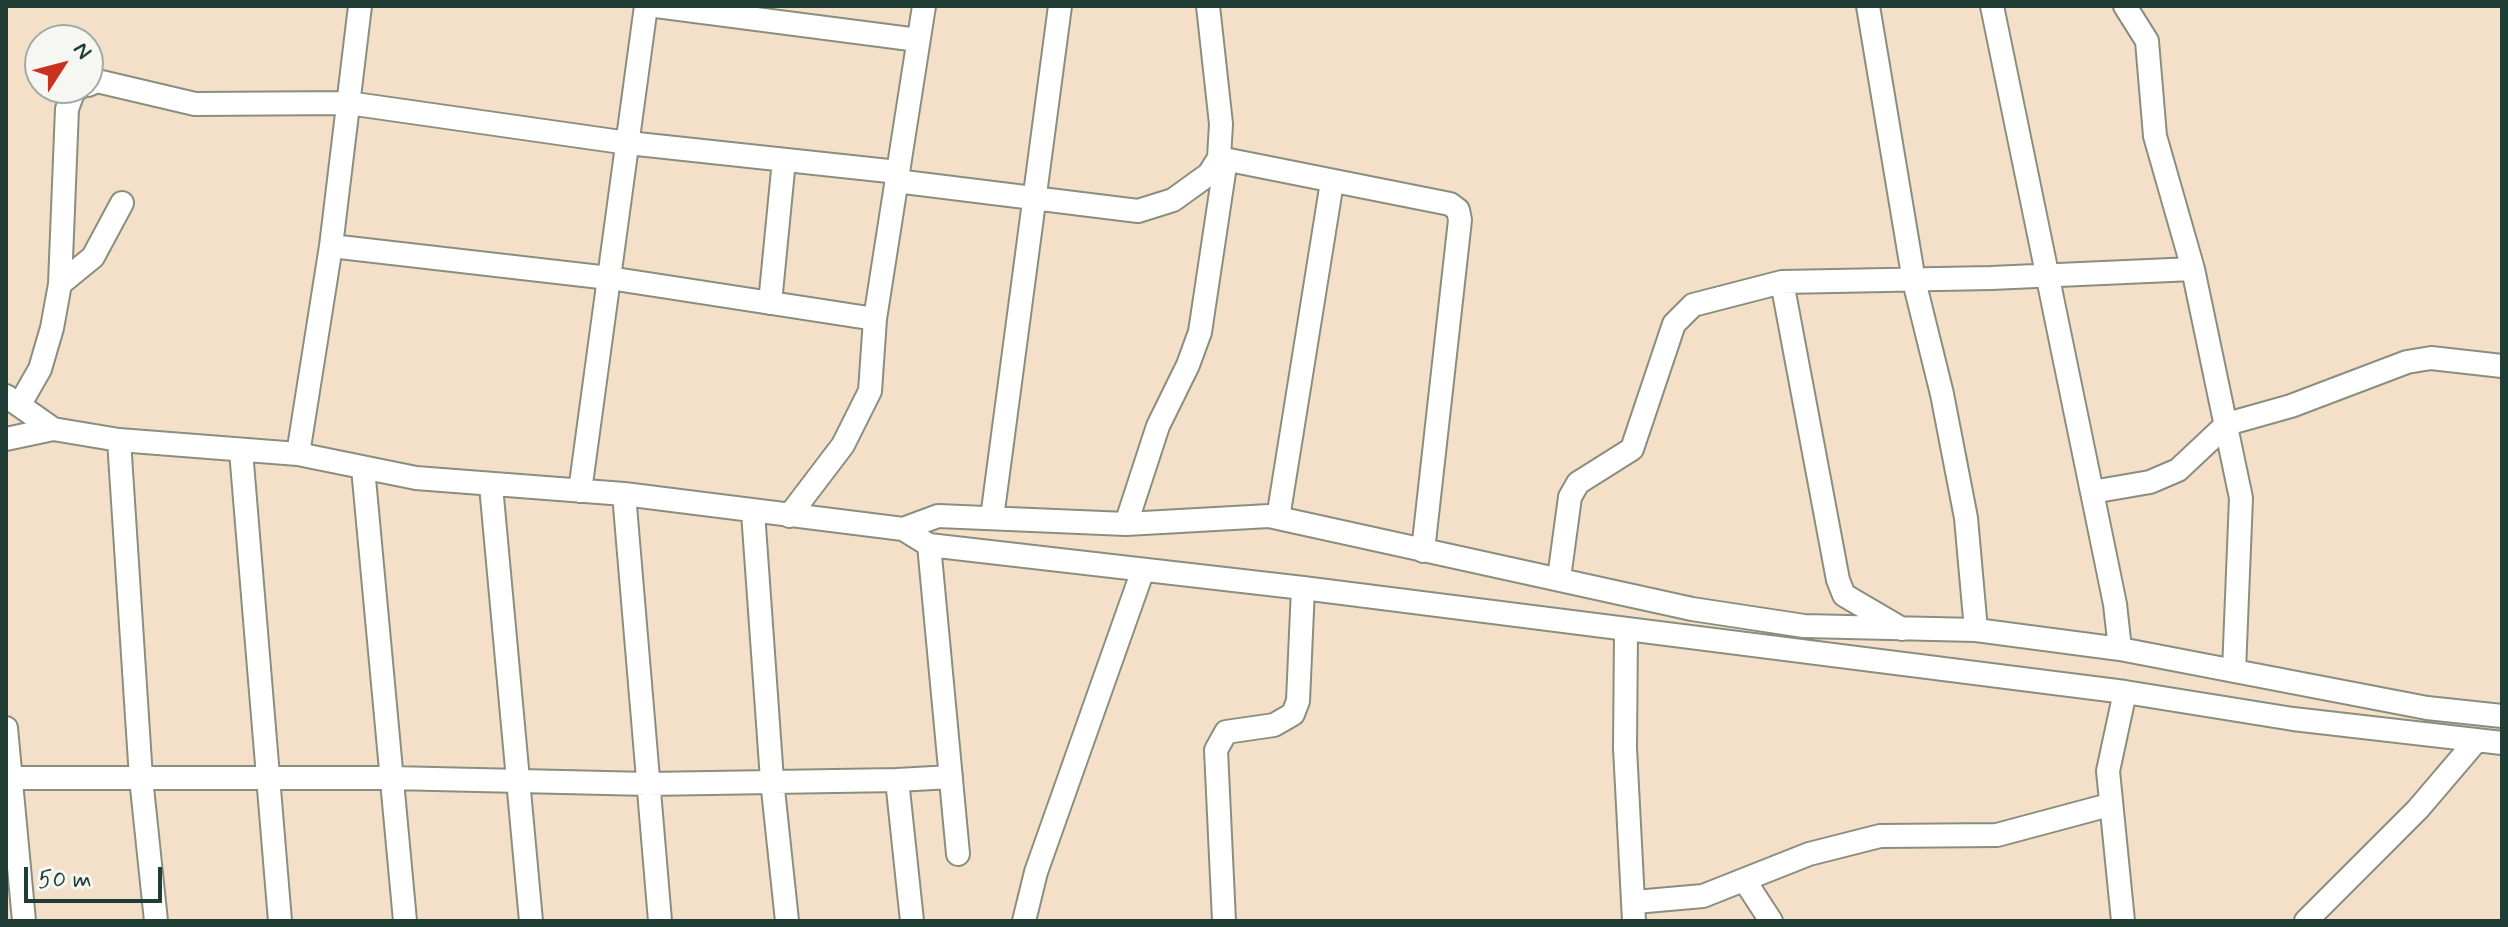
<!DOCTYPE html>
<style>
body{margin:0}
#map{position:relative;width:2508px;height:927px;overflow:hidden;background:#f4e0c8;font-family:Mynerve,sans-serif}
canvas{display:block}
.frame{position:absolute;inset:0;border:8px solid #1f3d34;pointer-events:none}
.north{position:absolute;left:24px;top:24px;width:80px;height:80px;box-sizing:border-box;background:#f6f6f2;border:2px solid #a0aca6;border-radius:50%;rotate:54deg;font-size:22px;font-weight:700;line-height:32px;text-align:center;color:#1f3d34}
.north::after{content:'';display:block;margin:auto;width:28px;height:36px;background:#c8321e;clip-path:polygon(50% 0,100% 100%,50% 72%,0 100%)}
.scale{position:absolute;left:24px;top:867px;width:138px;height:36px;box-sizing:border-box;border:4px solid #1f3d34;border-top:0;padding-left:10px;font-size:24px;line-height:28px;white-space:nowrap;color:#1f3d34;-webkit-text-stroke:6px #f6f6f2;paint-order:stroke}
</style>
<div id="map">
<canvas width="2508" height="927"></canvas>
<div class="frame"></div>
<div class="north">N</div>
<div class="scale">50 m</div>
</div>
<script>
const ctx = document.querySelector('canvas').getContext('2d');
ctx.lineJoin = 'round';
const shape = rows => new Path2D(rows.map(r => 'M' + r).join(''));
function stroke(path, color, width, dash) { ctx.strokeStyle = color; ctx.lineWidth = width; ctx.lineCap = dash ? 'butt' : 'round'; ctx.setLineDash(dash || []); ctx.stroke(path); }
const street = shape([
 [656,6,918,40],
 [1868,6,1914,281,1942,394,1966,518,1976,630],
 [1992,6,2115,604,2120,649],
 [2125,6,2147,41,2155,136,2193,269,2241,498,2234,671],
 [88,85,97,81,195,104,348,103,628,143,898,172],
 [1219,158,1450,204,1458,210,1460,220,1423,551],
 [896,181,1138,211,1173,200,1209,174,1219,158,1221,124,1208,6],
 [331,246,609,278,875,319],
 [1782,282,1838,580,1844,595,1902,629],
 [60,284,93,257,122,203],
 [770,303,784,160],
 [6,396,53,429],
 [20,404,40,369,52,328,60,284,67,109,74,90,79,88],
 [6,439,53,429,119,440,298,454,416,478,624,494,903,529,929,545,1303,588,2125,692,2293,719,2502,743],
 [119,440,141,778,156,921],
 [241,451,280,921],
 [298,454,331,246,360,6],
 [363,468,405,921],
 [491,486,531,921],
 [580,491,646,6],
 [2092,492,2150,482,2178,470,2227,424,2291,406,2407,362,2431,358,2502,366],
 [624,494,660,921],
 [753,512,772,780,787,921],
 [789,516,843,445,870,391,875,319,924,6],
 [992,518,1060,6],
 [1278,518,1332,182],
 [1126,524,1158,426,1188,365,1200,332,1226,159],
 [903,529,938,516,1126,524,1269,516,1692,609,1804,626,1976,630,2120,649,2427,708,2502,716],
 [929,545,958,854],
 [1559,578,1570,497,1578,483,1632,449,1674,324,1693,305,1782,282,1991,278,2193,269],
 [1626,631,1625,748,1634,921],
 [6,728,24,921],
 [6,778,392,778,648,784,897,780,912,921],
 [897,780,951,777],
 [1745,881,1771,921],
 [1635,902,1703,896,1809,854,1880,836,1997,835,2109,805],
 [1024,921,1036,872,1143,570],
 [1224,921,1216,750,1226,732,1274,725,1293,714,1298,701,1303,588],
 [2123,921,2108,771,2125,692],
 [2306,921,2418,809,2476,741]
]);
stroke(street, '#8a8e7e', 26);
stroke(street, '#fff', 22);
</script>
